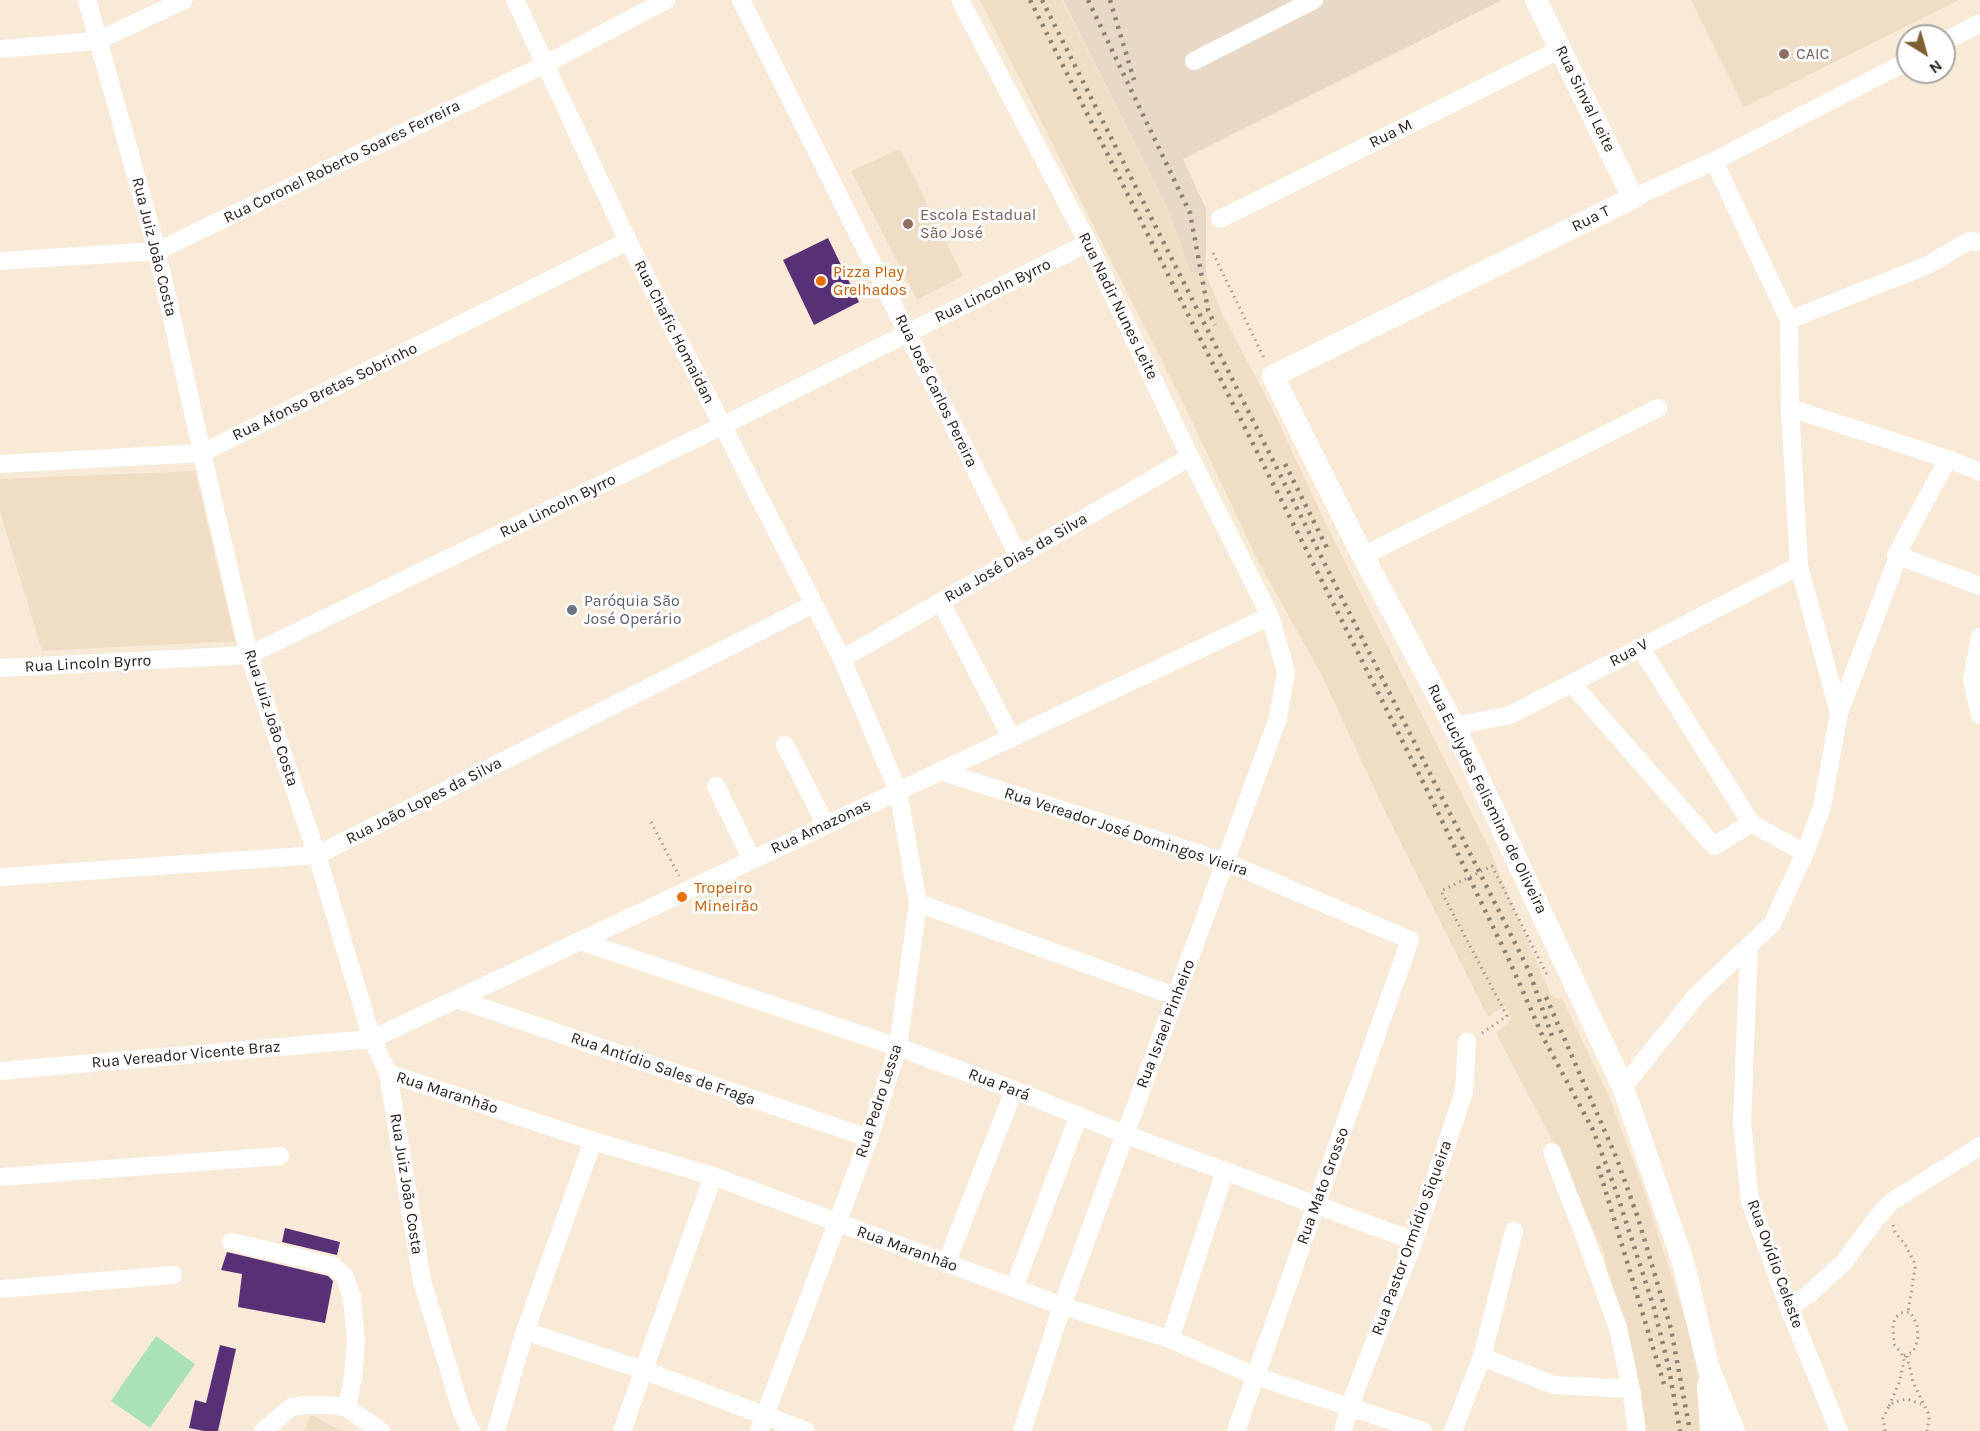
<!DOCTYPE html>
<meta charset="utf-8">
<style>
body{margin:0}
#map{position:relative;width:1980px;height:1431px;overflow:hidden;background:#f9ead8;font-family:Karla,sans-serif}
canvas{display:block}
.north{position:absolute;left:1896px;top:24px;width:60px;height:60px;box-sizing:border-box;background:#fff;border:2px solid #a8a6a3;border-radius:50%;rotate:143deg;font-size:16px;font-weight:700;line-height:24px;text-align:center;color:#26201a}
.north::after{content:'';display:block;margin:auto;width:21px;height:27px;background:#7d5f33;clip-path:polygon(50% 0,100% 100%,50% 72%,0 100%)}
</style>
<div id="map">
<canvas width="1980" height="1431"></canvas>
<div class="north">N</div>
</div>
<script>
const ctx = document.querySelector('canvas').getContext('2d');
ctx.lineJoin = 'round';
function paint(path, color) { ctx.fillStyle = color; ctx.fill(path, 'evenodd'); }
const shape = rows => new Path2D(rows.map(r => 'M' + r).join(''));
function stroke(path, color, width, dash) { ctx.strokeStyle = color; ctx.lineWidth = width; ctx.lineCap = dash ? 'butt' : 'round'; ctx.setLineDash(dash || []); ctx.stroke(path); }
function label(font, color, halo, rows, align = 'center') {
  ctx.font = font + ' Karla,sans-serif'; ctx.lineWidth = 6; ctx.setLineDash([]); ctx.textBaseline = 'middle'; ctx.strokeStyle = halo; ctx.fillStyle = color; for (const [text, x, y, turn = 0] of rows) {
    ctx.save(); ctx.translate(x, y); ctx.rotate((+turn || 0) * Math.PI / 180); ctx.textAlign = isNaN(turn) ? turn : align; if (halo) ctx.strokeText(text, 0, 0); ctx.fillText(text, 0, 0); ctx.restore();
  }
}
paint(shape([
 [1063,0,1502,0,1183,159,1206,209,1206,274,1190,272,1171,216]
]), '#e7d9c6');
paint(shape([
 [980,0,1062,0,1171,216,1190,272,1206,274,1222,314,1270,404,1325,522,1488,846,1550,993,1555,998,1562,998,1608,1094,1643,1187,1695,1349,1703,1431,1643,1431,1603,1251,1554,1144,1496,1033,1512,1019,1505,1006,1488,1017,1382,805,1322,676,1258,561,1189,415],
 [1691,0,1959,0,1744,107],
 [900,149,963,276,917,300,851,171],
 [195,471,235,641,42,651,0,512,0,479],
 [311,1415,342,1431,304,1431]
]), '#f0ddc6');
paint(shape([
 [156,1336,195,1364,150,1428,111,1401]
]), '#aae1b6');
paint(shape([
 [828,238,859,302,814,325,783,260],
 [285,1228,340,1242,337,1255,282,1242],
 [227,1252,328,1276,333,1281,325,1323,238,1307,242,1274,221,1270],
 [220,1345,236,1349,218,1431,204,1431,189,1428,195,1400,206,1403]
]), '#583076');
stroke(shape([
 [1213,253,1264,358],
 [651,822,679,876],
 [1482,1033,1507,1016,1441,891,1492,866,1548,977],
 [1893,1225,1895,1232,1906,1246,1914,1262,1915,1268,1908,1312],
 [1907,1356,1913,1382,1928,1413,1929,1419,1927,1431],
 [1889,1406,1899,1383,1904,1361,1903,1356,1894,1344,1893,1326,1895,1318,1901,1313,1910,1312,1917,1324,1918,1340,1913,1352,1903,1356],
 [1885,1431,1883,1418,1889,1406,1894,1402,1907,1399,1921,1404]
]), '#a59a8d', 3, [1.5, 4.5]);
stroke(shape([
 [87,0,157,251,202,453,249,655,317,855,372,1039,388,1073,422,1281,462,1413,471,1431],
 [515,0,628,241,842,659,898,791,918,903,898,1047,869,1138,759,1431],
 [741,0,1019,557],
 [960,0,1088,243,1190,457,1270,616,1286,672,1278,718,1062,1306,1022,1431],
 [1944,42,1980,23],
 [0,49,97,41,184,0],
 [1194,61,1314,0],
 [1714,161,1789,320,1790,408,1799,566,1839,713],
 [1633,198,1714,161,1908,61],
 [1220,219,1561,49],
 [0,261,157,251,546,64,666,0],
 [1789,320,1928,265,1969,241,1980,242],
 [1790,408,1948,459,1980,472],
 [0,464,202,453,628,241],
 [1896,555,1980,586],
 [1363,556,1658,408],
 [941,602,1011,737],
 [1980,637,1972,679,1980,715],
 [1640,647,1751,823,1805,853],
 [842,659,1190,457],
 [0,668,249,655,722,426,1088,243],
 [1572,684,1714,846,1751,823],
 [1454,726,1510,715,1799,566],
 [785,745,826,825],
 [940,771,1226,862,1410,940,1236,1431],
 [716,786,752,860],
 [0,877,317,855,814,604],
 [918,903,1177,997],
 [580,941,898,1047,1014,1090,1124,1134,1414,1241],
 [1749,946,1742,1122,1750,1201,1789,1308,1839,1431],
 [457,999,869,1138],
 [0,1071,372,1039,1270,616],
 [388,1073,593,1141,713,1176,1062,1306,1170,1339,1255,1376,1423,1431],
 [1623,1087,1697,995,1772,924,1805,853,1822,807,1839,713,1898,557,1896,555,1948,459],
 [1552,1152,1589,1248,1618,1328,1631,1389,1637,1431],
 [0,1177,280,1156],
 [231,1242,334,1266,345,1277,352,1298,356,1340,353,1377,347,1408,381,1431],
 [946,1264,1014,1090],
 [1014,1288,1079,1115],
 [0,1289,173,1275],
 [1789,1308,1809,1294,1844,1262,1875,1220,1891,1202,1980,1146],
 [525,1331,643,1370,806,1431],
 [1170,1339,1225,1171],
 [1482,1357,1554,1385,1631,1389],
 [263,1431,291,1407,304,1405,332,1405,347,1408],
 [496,1431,525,1331,593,1141],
 [622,1431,713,1176],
 [1343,1431,1349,1407,1414,1241,1464,1092,1467,1042],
 [1453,1431,1482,1357,1514,1231]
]), '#fff', 18);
stroke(shape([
 [1536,0,1633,198,1273,376,1363,556,1454,726,1623,1087,1683,1262,1708,1366,1734,1431],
 [1708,1385,1711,1431]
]), '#fff', 22);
stroke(shape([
 [1030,0,1430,796,1509,960,1544,1039,1593,1130,1616,1191,1654,1308,1669,1369,1680,1431],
 [1042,0,1529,971,1553,1039],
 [1088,0,1190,213,1208,310,1215,325],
 [1110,0,1134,80],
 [1285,464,1328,550],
 [1546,997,1617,1159,1638,1218,1671,1329,1690,1431],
 [1598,1166,1664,1384]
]), '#8c8276', 4.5, [3, 6]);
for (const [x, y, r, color] of [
 [1784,54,6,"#8d6e63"],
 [908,224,6,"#8d6e63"],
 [821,281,6,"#e8710a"],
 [572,610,6,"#6b7280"],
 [682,897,6,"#e8710a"]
]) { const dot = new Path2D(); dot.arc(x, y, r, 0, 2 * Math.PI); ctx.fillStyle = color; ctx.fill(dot); stroke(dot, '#fff', 2); }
label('16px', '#785e54', '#fff', [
 ["CAIC",1796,54],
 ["Escola Estadual",920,215],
 ["São José",920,233]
], 'left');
label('16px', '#26201a', '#fff', [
 ["Rua Sinval Leite",1585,99,64],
 ["Rua M",1391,134,-26],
 ["Rua Coronel Roberto Soares Ferreira",342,162,-26],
 ["Rua T",1591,219,-26],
 ["Rua Juiz João Costa",154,247,76],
 ["Rua Lincoln Byrro",993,291,-26],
 ["Rua Nadir Nunes Leite",1118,306,64],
 ["Rua Chafic Homaidan",674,332,63],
 ["Rua José Carlos Pereira",936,391,64],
 ["Rua Afonso Bretas Sobrinho",325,392,-26],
 ["Rua Lincoln Byrro",558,506,-26],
 ["Rua José Dias da Silva",1016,558,-30],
 ["Rua V",1629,653,-28],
 ["Rua Lincoln Byrro",88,664,-3],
 ["Rua Juiz João Costa",271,718,72],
 ["Rua Euclydes Felismino de Oliveira",1487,799,64],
 ["Rua João Lopes da Silva",424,801,-27],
 ["Rua Amazonas",821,827,-25],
 ["Rua Vereador José Domingos Vieira",1126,832,18],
 ["Rua Israel Pinheiro",1166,1024,-69],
 ["Rua Vereador Vicente Braz",186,1055,-5],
 ["Rua Antídio Sales de Fraga",663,1069,19],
 ["Rua Pará",999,1085,21],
 ["Rua Maranhão",447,1093,18],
 ["Rua Pedro Lessa",879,1101,-72],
 ["Rua Juiz João Costa",406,1184,81],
 ["Rua Mato Grosso",1323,1186,-70],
 ["Rua Pastor Ormídio Siqueira",1412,1238,-70],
 ["Rua Maranhão",907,1249,20],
 ["Rua Ovídio Celeste",1775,1264,70]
]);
label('16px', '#c56008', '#fff', [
 ["Pizza Play",833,272],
 ["Grelhados",833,290],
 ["Tropeiro",694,888],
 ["Mineirão",694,906]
], 'left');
label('16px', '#5b616d', '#fff', [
 ["Paróquia São",584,601],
 ["José Operário",584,619]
], 'left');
</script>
